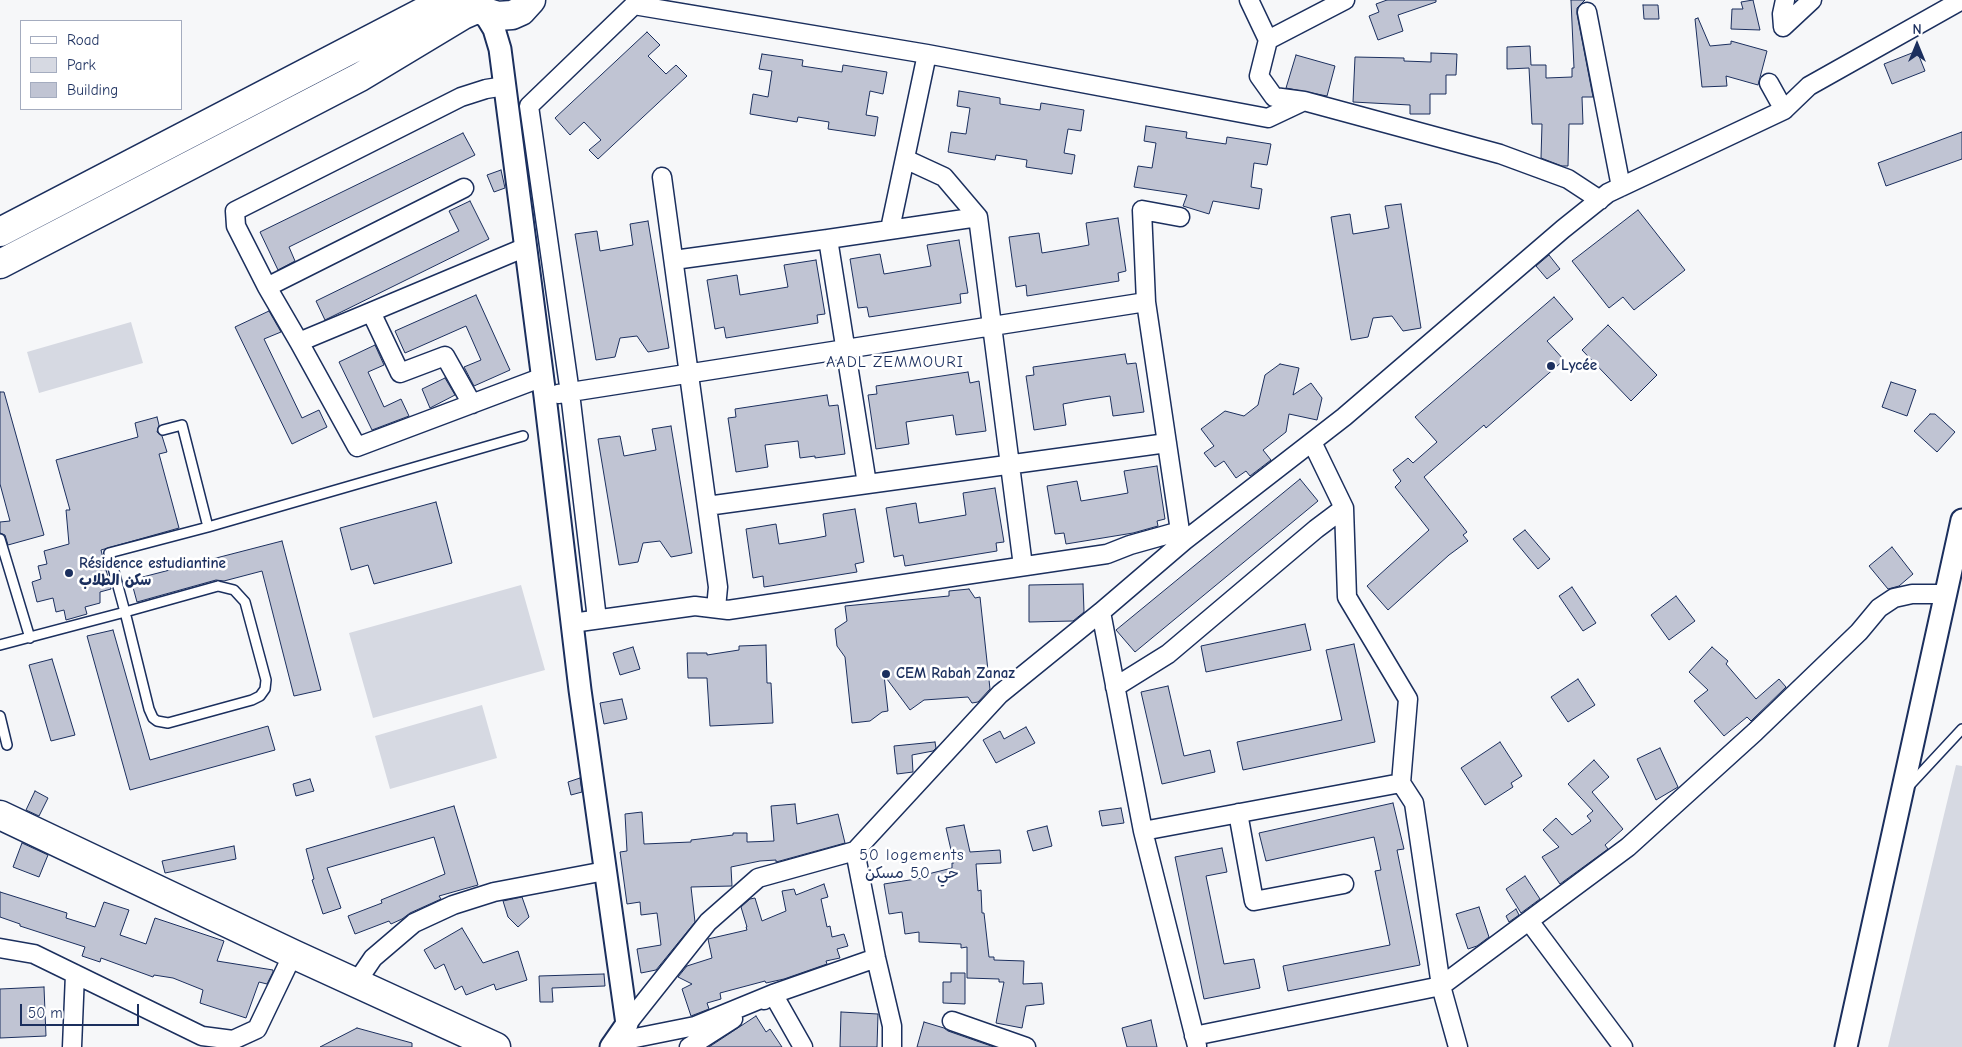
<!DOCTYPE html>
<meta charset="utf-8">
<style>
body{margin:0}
#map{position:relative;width:1962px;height:1047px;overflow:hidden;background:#f6f7f9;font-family:"Comic Neue",sans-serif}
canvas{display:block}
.legend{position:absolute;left:20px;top:20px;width:162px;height:90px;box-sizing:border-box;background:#fff;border:1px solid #a4acbf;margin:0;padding:6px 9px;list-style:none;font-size:15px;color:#1b2f5e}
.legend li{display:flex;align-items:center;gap:10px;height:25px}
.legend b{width:25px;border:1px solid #a4acbf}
.north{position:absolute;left:1892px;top:20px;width:50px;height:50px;-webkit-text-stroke:4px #fff;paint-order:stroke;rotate:0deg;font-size:14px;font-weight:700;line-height:20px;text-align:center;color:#1b2f5e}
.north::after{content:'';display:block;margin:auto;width:18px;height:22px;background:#1b2f5e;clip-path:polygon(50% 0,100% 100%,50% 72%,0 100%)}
.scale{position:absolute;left:20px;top:1004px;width:119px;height:22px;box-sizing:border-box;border:2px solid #1b2f5e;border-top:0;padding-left:6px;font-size:15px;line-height:18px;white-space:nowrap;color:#1b2f5e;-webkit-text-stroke:4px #fff;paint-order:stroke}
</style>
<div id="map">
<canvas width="1962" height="1047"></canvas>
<ul class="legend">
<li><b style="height:6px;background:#fff"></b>Road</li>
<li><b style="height:14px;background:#d6d9e2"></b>Park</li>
<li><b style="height:14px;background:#c0c4d3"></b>Building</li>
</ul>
<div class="north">N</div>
<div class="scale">50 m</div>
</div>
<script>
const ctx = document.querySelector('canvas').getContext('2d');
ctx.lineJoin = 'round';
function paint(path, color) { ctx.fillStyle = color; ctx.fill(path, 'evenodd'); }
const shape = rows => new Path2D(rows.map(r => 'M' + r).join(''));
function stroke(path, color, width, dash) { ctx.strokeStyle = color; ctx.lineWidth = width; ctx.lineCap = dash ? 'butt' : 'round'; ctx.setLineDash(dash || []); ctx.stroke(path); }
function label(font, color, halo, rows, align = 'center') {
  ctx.font = font + ' "Comic Neue","Playpen Sans Arabic",sans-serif'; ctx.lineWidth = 5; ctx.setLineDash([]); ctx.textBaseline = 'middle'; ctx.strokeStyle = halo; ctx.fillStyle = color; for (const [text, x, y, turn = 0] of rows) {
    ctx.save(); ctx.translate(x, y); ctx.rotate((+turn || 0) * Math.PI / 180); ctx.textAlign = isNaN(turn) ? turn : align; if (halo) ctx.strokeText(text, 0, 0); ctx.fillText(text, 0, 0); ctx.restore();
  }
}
paint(shape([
 [131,322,143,363,39,393,27,352],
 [521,585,545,670,373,718,349,633],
 [482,705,497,758,390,789,375,736],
 [1956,765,1962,766,1962,1047,1888,1047]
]), '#d6d9e2');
const building = shape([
 [1387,0,1436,0,1436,2,1398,15,1403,31,1378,40,1369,16,1379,12,1376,4,1387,0],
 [1571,0,1585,0,1577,8,1577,14,1593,97,1582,97,1583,124,1569,124,1568,166,1562,166,1541,158,1542,124,1532,124,1529,68,1507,69,1507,47,1530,46,1531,65,1546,65,1546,78,1572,77,1572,68,1574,68,1571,0],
 [1753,0,1760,30,1731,29,1732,9,1743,9,1741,2,1753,0],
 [1643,5,1658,5,1659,19,1644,19,1643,5],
 [1698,18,1710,46,1731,44,1731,41,1767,51,1758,85,1726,76,1727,86,1702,87,1695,19,1698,18],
 [647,32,660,45,648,56,666,74,676,65,687,76,598,159,589,150,601,140,584,122,570,135,555,118,647,32],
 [1917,51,1925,71,1892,84,1884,64,1917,51],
 [1431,53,1457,54,1456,75,1446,75,1446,94,1430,94,1430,114,1410,114,1410,105,1353,102,1355,57,1404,58,1404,61,1431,62,1431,53],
 [762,54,803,60,802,66,842,72,843,65,887,72,883,94,870,91,866,115,878,117,875,136,828,129,829,122,798,117,797,122,750,114,753,94,768,97,772,71,759,69,762,54],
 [1296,55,1335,66,1327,96,1286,88,1296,55],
 [959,91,1000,98,1000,104,1040,110,1041,103,1084,110,1081,131,1068,129,1064,153,1075,155,1072,174,1026,167,1027,160,996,155,995,160,948,152,951,132,966,134,970,108,957,106,959,91],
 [1146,126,1187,132,1186,138,1226,144,1227,137,1271,144,1267,165,1254,163,1251,187,1262,189,1259,209,1213,201,1209,214,1183,206,1187,195,1134,187,1138,166,1152,168,1156,143,1144,141,1146,126],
 [1962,132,1962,159,1886,186,1878,163,1962,132],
 [463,133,475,155,289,247,295,261,278,270,260,232,463,133],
 [501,170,505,188,494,192,487,175,501,170],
 [470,201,489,239,325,320,316,301,459,231,449,211,470,201],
 [1401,204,1421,328,1403,331,1392,316,1373,318,1368,337,1351,340,1331,217,1350,214,1353,234,1389,228,1385,206,1401,204],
 [1638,210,1685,270,1634,310,1623,297,1609,308,1572,261,1638,210],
 [1118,218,1126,271,1118,273,1119,281,1027,296,1026,285,1016,287,1009,237,1039,233,1042,253,1078,247,1089,245,1086,223,1118,218],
 [648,221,669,348,648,352,637,336,620,338,615,357,596,360,575,234,597,231,600,251,633,245,630,224,648,221],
 [959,240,968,293,960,294,961,303,869,317,867,307,858,308,850,259,880,254,884,274,931,266,927,245,959,240],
 [1549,255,1560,269,1547,279,1536,266,1549,255],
 [816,260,825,314,817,315,818,323,726,338,724,327,715,329,707,280,737,275,740,295,788,287,784,265,816,260],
 [476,295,510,370,474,386,464,367,481,360,466,326,405,353,395,331,476,295],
 [1554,297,1573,319,1547,341,1564,360,1486,428,1484,425,1424,477,1467,532,1463,535,1468,541,1449,555,1388,610,1367,586,1429,530,1395,487,1401,481,1393,470,1408,458,1413,463,1437,442,1415,417,1554,297],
 [269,311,281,332,264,339,302,418,319,410,327,427,292,444,235,327,269,311],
 [1608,325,1657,375,1631,401,1582,350,1608,325],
 [375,345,384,365,368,372,384,407,401,399,409,416,372,430,339,362,375,345],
 [1125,354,1127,364,1136,363,1144,412,1113,416,1110,396,1084,400,1063,404,1066,425,1034,430,1026,376,1034,375,1033,367,1125,354],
 [1280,364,1299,368,1293,395,1311,383,1322,398,1317,420,1289,414,1286,432,1263,450,1271,460,1250,476,1246,471,1236,478,1224,461,1215,467,1204,453,1214,446,1201,429,1225,411,1244,416,1258,405,1265,375,1280,364],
 [968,372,970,383,979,381,986,431,956,435,953,415,926,419,906,422,909,444,876,449,868,395,877,394,876,386,968,372],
 [445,378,455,395,430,408,422,389,445,378],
 [1891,382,1916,390,1907,416,1882,407,1891,382],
 [0,392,4,392,44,535,8,545,5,535,0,533,0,522,10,521,0,484,0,392],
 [827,395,829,406,838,405,845,454,815,458,815,456,800,458,798,441,765,445,768,467,736,472,728,418,736,417,735,409,827,395],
 [1930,414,1935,414,1955,432,1937,452,1914,431,1930,414],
 [157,417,159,425,157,432,162,436,167,452,159,454,179,528,101,550,111,589,100,592,100,603,85,607,87,614,66,620,64,610,56,612,53,598,37,602,32,582,41,579,38,566,47,564,44,551,69,544,66,510,70,510,56,460,138,437,135,423,157,417],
 [671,426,692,553,671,557,660,541,643,543,638,562,619,565,598,439,620,436,624,456,656,450,652,429,671,426],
 [1157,466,1165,519,1157,521,1158,526,1133,533,1066,544,1064,533,1055,534,1047,486,1077,481,1081,501,1117,495,1128,493,1124,471,1157,466],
 [1300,479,1318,501,1135,652,1116,630,1300,479],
 [995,488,1004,542,996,543,997,551,905,566,903,555,894,557,886,508,916,503,919,523,966,515,963,493,995,488],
 [436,502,452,563,374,584,368,565,351,570,340,528,436,502],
 [855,509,864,562,855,564,857,572,764,587,763,576,753,578,746,529,776,524,779,544,816,538,826,536,823,514,855,509],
 [1525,530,1550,559,1538,569,1513,539,1525,530],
 [282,541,321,690,294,696,262,571,224,581,216,580,137,602,131,580,282,541],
 [1892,547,1913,574,1899,586,1888,589,1869,566,1892,547],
 [1083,584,1084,612,1073,621,1029,622,1029,585,1083,584],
 [1572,587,1596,623,1583,631,1559,596,1572,587],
 [969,589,975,598,980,597,990,689,978,702,972,703,968,697,924,700,910,710,884,675,888,711,882,712,870,721,852,723,845,657,837,646,835,629,847,621,845,606,949,596,949,591,969,589],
 [1676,596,1695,621,1669,640,1651,615,1676,596],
 [1305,624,1311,650,1206,672,1201,646,1305,624],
 [113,630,150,760,268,726,275,750,130,790,87,636,113,630],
 [1354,644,1375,742,1243,770,1237,742,1342,720,1326,650,1354,644],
 [766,645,767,683,771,683,773,723,710,726,707,678,688,678,687,653,707,653,707,655,739,650,739,646,766,645],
 [633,647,640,669,620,675,613,653,633,647],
 [1712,647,1728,661,1726,664,1756,699,1779,679,1786,687,1751,721,1747,717,1724,736,1694,701,1708,690,1689,672,1712,647],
 [52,659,75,735,51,741,29,665,52,659],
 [1578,679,1595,705,1568,722,1551,697,1578,679],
 [1168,686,1184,756,1210,750,1215,772,1162,784,1141,692,1168,686],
 [622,699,627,719,604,724,600,703,622,699],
 [1026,727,1035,743,996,763,983,740,1000,731,1004,739,1026,727],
 [935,742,936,748,933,751,912,755,913,772,897,774,894,746,935,742],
 [1500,742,1522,776,1511,783,1513,787,1485,805,1461,768,1500,742],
 [1660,748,1678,787,1656,800,1637,759,1660,748],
 [1594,760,1609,777,1592,792,1623,829,1605,845,1608,849,1560,884,1542,857,1559,847,1543,830,1556,818,1572,835,1591,821,1587,816,1593,811,1568,784,1594,760],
 [580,778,582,792,571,795,568,782,580,778],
 [310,779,314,791,296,796,293,784,310,779],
 [35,791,48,798,39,816,26,810,35,791],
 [1393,803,1404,849,1397,850,1420,965,1288,991,1283,966,1390,945,1375,871,1381,870,1374,837,1266,861,1259,833,1393,803],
 [795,804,797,824,838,814,845,843,776,862,776,860,760,861,731,867,732,886,691,887,695,922,656,970,641,973,637,949,661,945,657,913,641,915,640,902,627,904,620,852,627,851,625,814,642,812,644,844,691,842,691,840,733,835,733,833,747,833,747,842,774,841,771,806,795,804],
 [454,806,478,885,439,896,441,899,410,913,402,919,391,924,389,921,355,934,348,916,382,903,381,900,445,874,434,837,327,868,341,908,323,914,312,880,314,879,306,849,454,806],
 [1121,808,1124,823,1102,826,1099,811,1121,808],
 [964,825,970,852,1000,850,1001,863,976,864,978,891,981,890,982,913,984,913,989,957,994,957,994,960,1024,961,1023,984,1042,983,1044,1004,1026,1006,1022,1028,996,1023,1004,982,999,982,999,979,967,978,967,947,961,948,961,944,919,942,919,932,905,934,902,912,889,914,884,884,929,877,928,874,952,868,952,863,954,863,946,828,964,825],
 [1047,826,1052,846,1033,851,1027,831,1047,826],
 [22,843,48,855,39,877,13,867,22,843],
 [234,846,236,859,165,873,162,861,234,846],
 [1222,848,1227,872,1206,876,1224,964,1254,959,1260,988,1204,999,1175,857,1222,848],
 [1525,876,1540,899,1521,913,1506,889,1525,876],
 [824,884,828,897,821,899,827,927,830,926,832,937,844,934,848,946,837,949,840,958,826,961,827,964,784,979,766,983,765,981,720,993,721,999,707,1003,709,1009,691,1016,682,989,692,984,678,977,687,966,712,958,708,939,747,930,746,927,747,927,741,907,750,899,755,898,762,921,786,911,782,891,794,889,796,895,824,884],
 [0,892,67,913,66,918,95,927,104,902,129,910,120,935,146,944,155,918,224,941,217,961,273,970,273,972,267,984,259,982,246,1018,200,1003,203,990,173,978,154,975,153,977,101,958,100,962,82,956,85,947,20,926,20,924,0,917,0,892],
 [522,897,529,917,518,927,508,917,503,901,522,897],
 [1479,907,1489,937,1477,946,1468,949,1456,914,1479,907],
 [1516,909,1519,915,1509,922,1506,916,1516,909],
 [462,928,483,963,518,951,527,980,496,990,494,984,466,995,462,986,455,990,444,964,435,969,424,950,462,928],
 [951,973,965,973,965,1004,943,1003,943,982,951,982,951,973],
 [604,974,605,986,552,988,553,1002,540,1002,539,976,604,974],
 [44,987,46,1036,0,1038,0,989,44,987],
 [841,1012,878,1014,877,1047,840,1047,841,1012],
 [756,1016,766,1032,770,1029,782,1047,709,1047,756,1016],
 [1151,1020,1157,1047,1127,1047,1122,1028,1151,1020],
 [924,1022,944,1028,948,1031,994,1047,917,1047,924,1022],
 [357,1028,412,1043,412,1047,320,1047,357,1028]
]);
paint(building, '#c0c4d3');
stroke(building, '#1b2f5e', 1);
const service = shape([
 [163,430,182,425,208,527],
 [0,539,30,638],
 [218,586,234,590,245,602,266,680,265,689,260,696,252,700,168,723,157,721,153,718,149,709,125,612,218,586],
 [0,645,125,612,109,553,208,527,523,436],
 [0,716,7,745],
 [1909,786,1962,729]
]);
const minor = shape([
 [1249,0,1268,40],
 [1785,0,1782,14,1783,27,1812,0],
 [1587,12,1621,187],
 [1769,83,1784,110],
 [505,86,486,89,461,97,235,211,236,226,267,287,299,342,357,447,543,377],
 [1304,101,1274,97,1259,76,1268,40,1345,0],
 [905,159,944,177,978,217],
 [662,177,718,587,716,608],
 [890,229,927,54],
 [828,239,867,484],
 [674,260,828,239,978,217,1023,566],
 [267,287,464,188],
 [371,312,526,247],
 [299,342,371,312,400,373,445,356,472,404],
 [558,394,1146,302],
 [1312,442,1344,508,1347,597,1408,699,1401,783],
 [707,506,1167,443],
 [1101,612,1143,831,1197,1046],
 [597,619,570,393,529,106,634,5,927,54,1268,118,1304,101,1500,154,1568,179,1600,200],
 [572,623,695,606,728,610,1107,554,1130,545,1180,531,1146,302,1142,210,1180,217],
 [1115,687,1168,654,1316,529,1344,508],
 [1238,813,1254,901,1344,884],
 [1143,831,1401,783,1414,803,1441,986,1458,1047],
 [855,851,876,958,892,1026,892,1047],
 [1529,921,1623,1047],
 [0,948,34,954,202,1036,233,1040,257,1029,293,954],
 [356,983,373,958,414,923,453,905,494,892,605,871],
 [764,1000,773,994,803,1047],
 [952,1021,1026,1047],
 [627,1024,708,922,758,878,855,851,1000,694,1101,612,1184,541,1344,417,1563,229,1608,193,1784,110,1809,86,1962,0],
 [1194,1036,1441,986,1628,847,1755,732,1859,632,1879,608,1894,598,1912,594,1946,594],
 [615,1042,695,1026,773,994,876,958],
 [72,1047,75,974],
 [689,1047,733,1019]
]);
const tertiary = shape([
 [483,11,494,29,500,49,545,396,580,690,627,1024,611,1047],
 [1846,1047,1962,520]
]);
const primary = shape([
 [0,815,293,954,496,1047]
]);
const trunk = shape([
 [472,0,483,11,497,16,512,15,521,11,531,0],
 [0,232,446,0],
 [0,264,360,77,463,15,479,8]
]);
stroke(service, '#1b2f5e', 12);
stroke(minor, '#1b2f5e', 21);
stroke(tertiary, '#1b2f5e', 25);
stroke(primary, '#1b2f5e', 31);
stroke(trunk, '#1b2f5e', 31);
stroke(service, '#fff', 9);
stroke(minor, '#fff', 18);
stroke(tertiary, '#fff', 21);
stroke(primary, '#fff', 28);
stroke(trunk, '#fff', 28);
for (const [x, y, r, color] of [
 [1551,366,5,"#1b2f5e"],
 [69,573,5,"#1b2f5e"],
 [886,674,5,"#1b2f5e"]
]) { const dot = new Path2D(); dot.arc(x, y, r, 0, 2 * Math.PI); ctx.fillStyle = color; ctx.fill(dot); stroke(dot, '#fff', 2); }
label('bold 15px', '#1b2f5e', '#fff', [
 ["Lycée",1561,366],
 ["Résidence estudiantine",79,564],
 ["سكن الطلاب",79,581],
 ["CEM Rabah Zanaz",896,674]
], 'left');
ctx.letterSpacing = '1px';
label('16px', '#1b2f5e', '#fff', [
 ["AADL ZEMMOURI",895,362],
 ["50 logements",912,855],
 ["حي 50 مسكن",912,873]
]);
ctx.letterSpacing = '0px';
</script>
